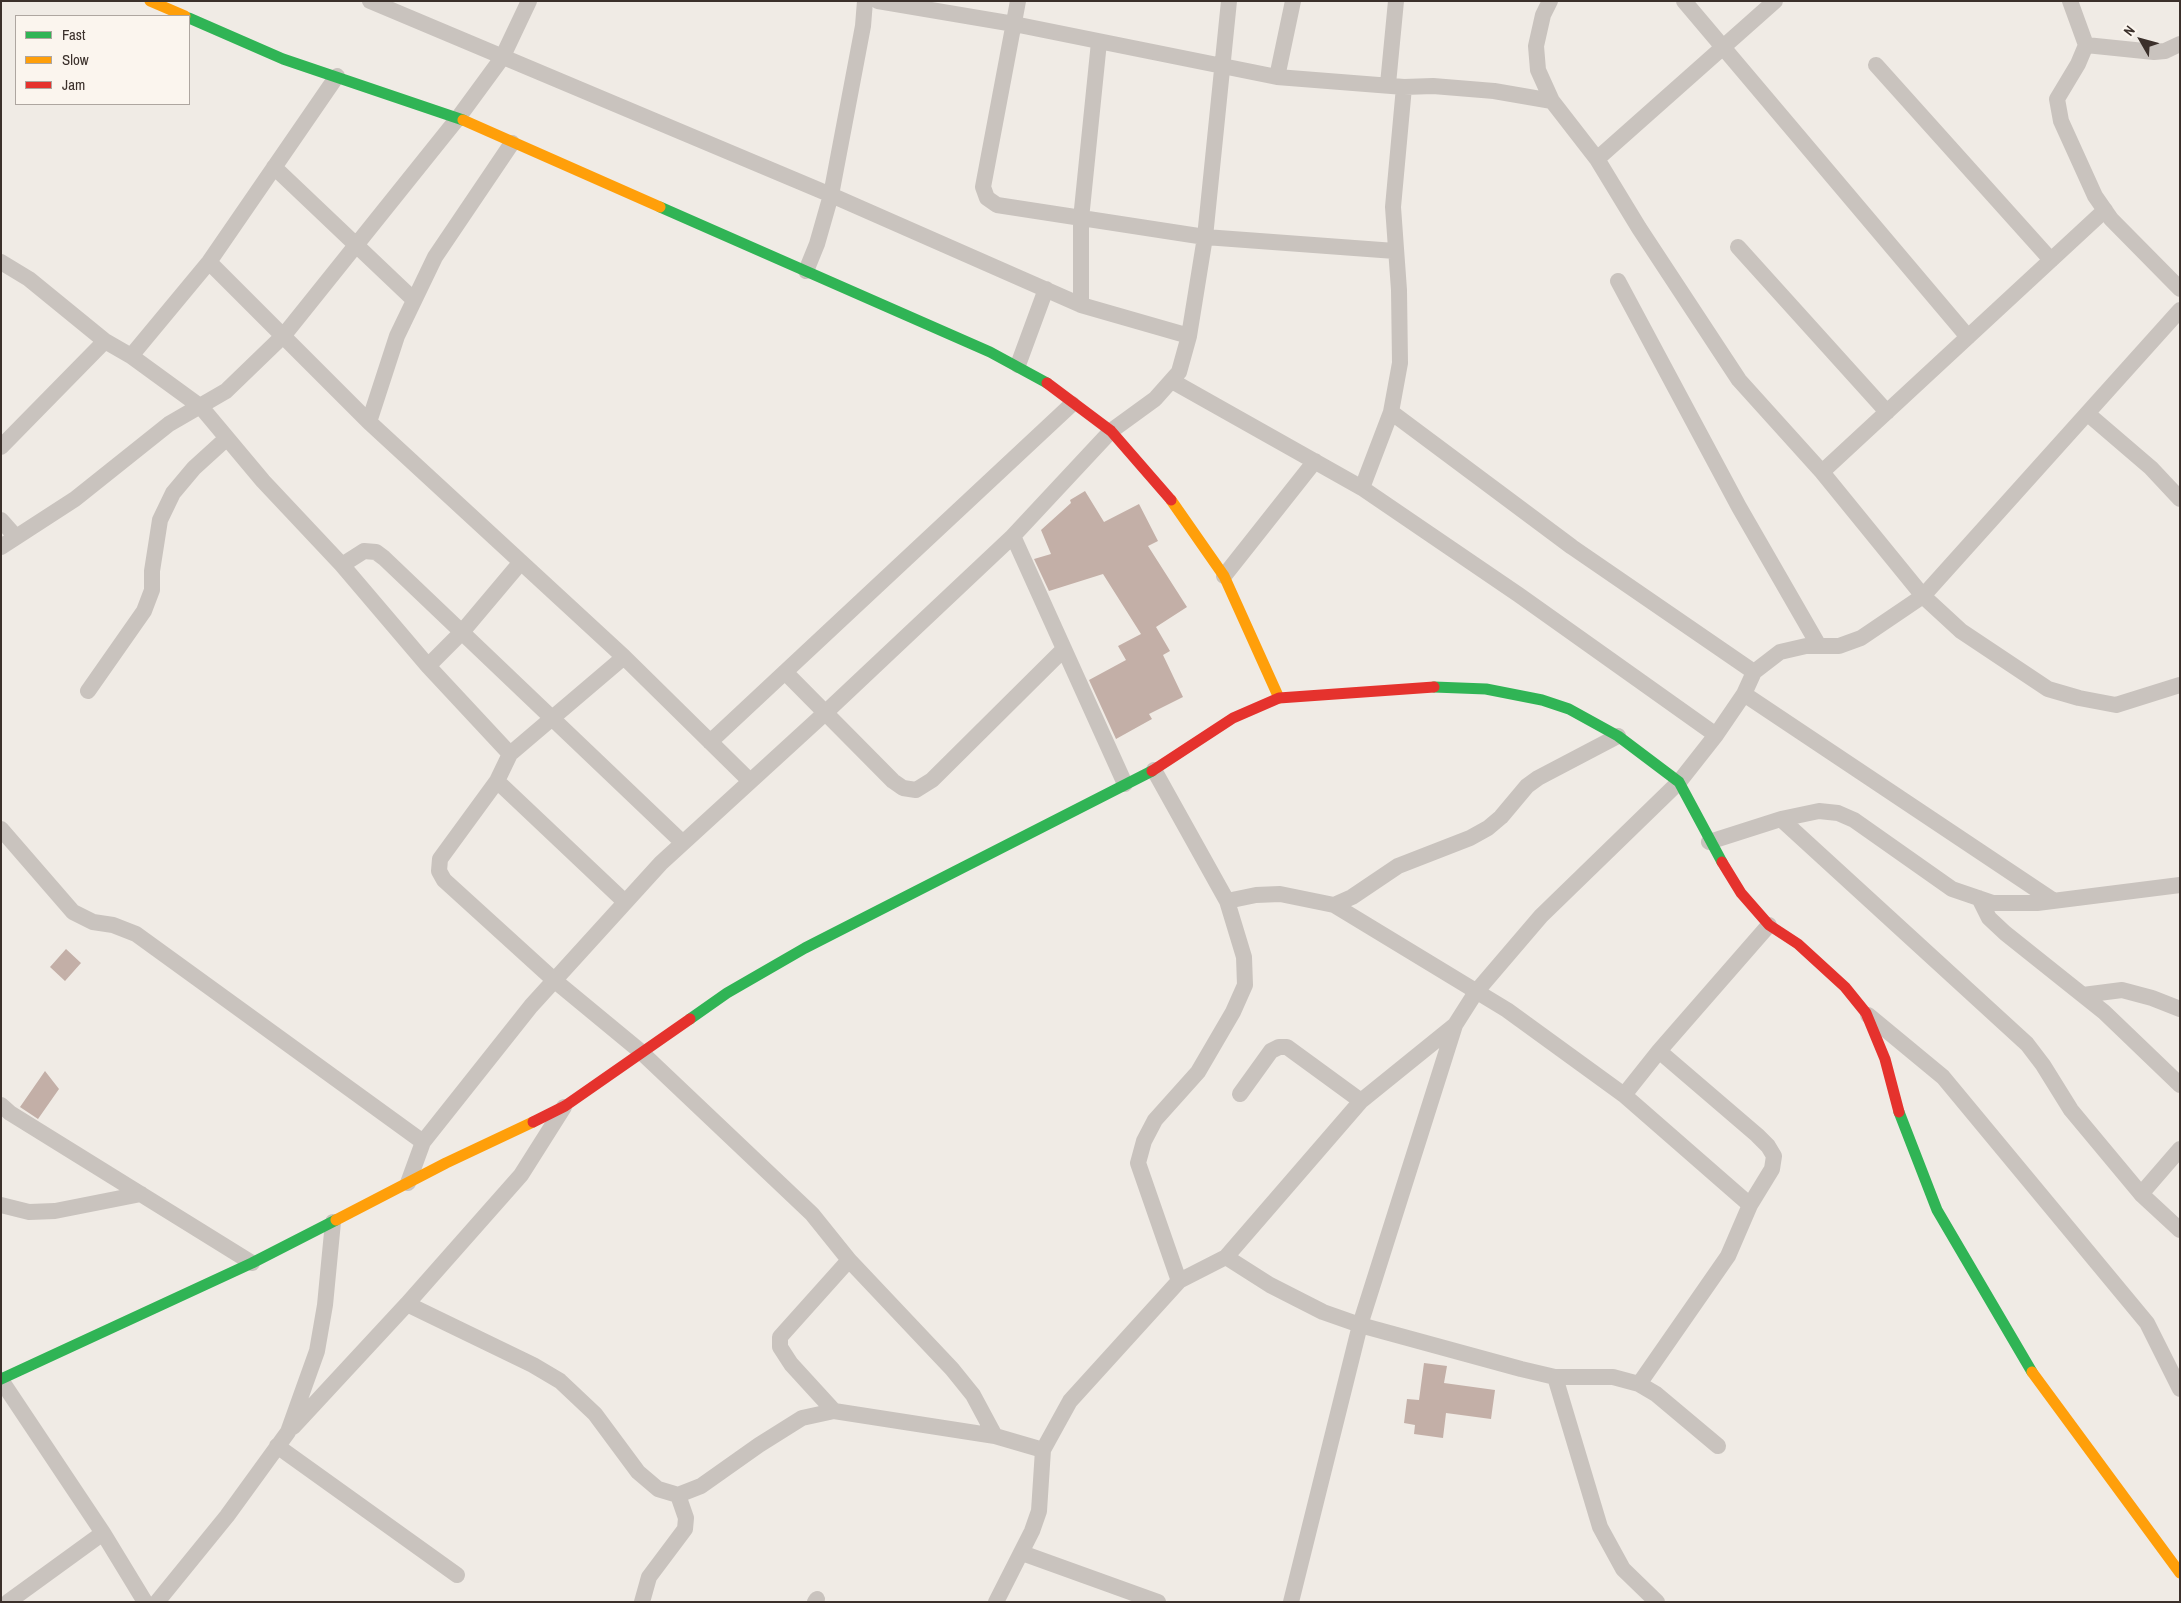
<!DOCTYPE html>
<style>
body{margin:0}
#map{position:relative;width:2181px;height:1603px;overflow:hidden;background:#f0ebe5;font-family:"Archivo Narrow",sans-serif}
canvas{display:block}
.frame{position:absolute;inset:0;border:2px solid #3b302b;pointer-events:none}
.legend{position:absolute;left:15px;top:15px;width:175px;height:90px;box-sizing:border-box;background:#fbf5ee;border:1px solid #aea6a0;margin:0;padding:6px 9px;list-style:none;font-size:15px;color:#3b302b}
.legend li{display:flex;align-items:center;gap:10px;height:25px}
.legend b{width:25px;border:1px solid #aea6a0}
.north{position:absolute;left:2116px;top:15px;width:50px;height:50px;-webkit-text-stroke:4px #fbf5ee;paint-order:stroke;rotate:308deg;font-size:14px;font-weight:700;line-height:20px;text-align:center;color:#3b302b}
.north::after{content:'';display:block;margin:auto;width:18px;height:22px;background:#3b302b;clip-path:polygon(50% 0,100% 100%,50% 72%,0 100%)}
</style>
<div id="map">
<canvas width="2181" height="1603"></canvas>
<div class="frame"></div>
<ul class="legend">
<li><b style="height:6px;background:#30b455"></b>Fast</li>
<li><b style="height:6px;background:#ff9f0a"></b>Slow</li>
<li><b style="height:6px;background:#e5322d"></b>Jam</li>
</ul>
<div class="north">N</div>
</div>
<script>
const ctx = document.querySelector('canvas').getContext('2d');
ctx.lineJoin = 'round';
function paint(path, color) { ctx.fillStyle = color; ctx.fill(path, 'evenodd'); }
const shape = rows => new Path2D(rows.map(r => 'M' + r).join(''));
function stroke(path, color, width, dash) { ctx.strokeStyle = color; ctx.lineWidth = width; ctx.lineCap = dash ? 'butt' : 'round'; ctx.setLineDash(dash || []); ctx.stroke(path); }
paint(shape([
 [1085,491,1104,522,1139,504,1158,541,1148,546,1187,607,1156,627,1170,651,1163,655,1183,697,1149,714,1152,719,1116,739,1089,680,1126,660,1118,646,1141,634,1103,574,1049,591,1034,559,1051,554,1041,530,1071,503,1070,500],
 [66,949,81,963,65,981,50,967],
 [45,1071,59,1089,38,1119,20,1107],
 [1424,1363,1447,1366,1444,1383,1495,1390,1491,1419,1446,1413,1443,1438,1414,1434,1415,1425,1404,1423,1407,1399,1419,1400]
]), '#c3afa7');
stroke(shape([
 [370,1,831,195,1081,305,1189,336],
 [878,1,1014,24,1277,77,1404,87,1433,86,1494,91,1552,101],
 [1018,1,983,187,987,198,997,205,1205,237,1395,251],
 [1550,1,1543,15,1536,46,1538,70,1552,101,1597,159,1639,228,1739,380,1822,472,1923,596,1961,631,2048,689,2079,698,2116,705,2180,685],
 [1684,1,1968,337],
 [2070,1,2086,45,2078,64,2057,99,2061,121,2095,196,2111,219,2180,289],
 [2086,45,2154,52,2165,51,2180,44],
 [1876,65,2051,260],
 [1277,77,1293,1],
 [1388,84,1396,1],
 [1597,159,1775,1],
 [274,167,414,300],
 [1738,247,1887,412],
 [1,262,29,279,105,341,131,356,201,407,263,481,342,565,428,666,510,754],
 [209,262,369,422,624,657,750,781],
 [806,271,817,244,831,195,863,26,865,1],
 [1618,281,1739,507,1819,646],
 [1081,305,1081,219,1099,42],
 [131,356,209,262,337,76],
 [1018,365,1046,289],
 [1172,381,1362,488,1519,595,1716,735],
 [1391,412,1572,547,1754,672],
 [2088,414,2151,468,2180,499],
 [369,422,397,336,435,257,512,143],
 [1,447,105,341],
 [1822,472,2105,210],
 [1362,488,1391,412,1400,363,1399,290,1393,207,1404,87],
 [1,520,16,537],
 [1013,536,1125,784],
 [1,547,75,499,169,424,226,391,284,335,458,118,502,58,529,1],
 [342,565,364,551,376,552,384,558,683,843],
 [1224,576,1315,461],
 [624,657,510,754,497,781,440,859,439,871,444,880,554,980,640,1051,812,1214,849,1260,952,1369,973,1395,995,1436],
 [428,666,462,632,521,562],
 [785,672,893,781,903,788,916,790,932,780,1064,649],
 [88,691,144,611,152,590,152,571,160,520,173,493,194,468,227,438],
 [1744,694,2054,901],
 [710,742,1072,404],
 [1154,770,1227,901,1244,957,1245,985,1233,1012,1198,1072,1155,1120,1144,1141,1138,1163,1179,1281],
 [497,781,625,902],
 [1781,819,2027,1044,2043,1065,2071,1110,2141,1194,2180,1230],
 [1,829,73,912,93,922,113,925,136,934,423,1142],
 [1709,842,1781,819,1819,811,1838,813,1854,820,1952,889,1993,903,2037,903,2180,885],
 [1979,898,1989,918,2005,933,2104,1012,2180,1085],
 [1227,901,1256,895,1280,894,1334,905,1352,897,1398,866,1470,838,1488,828,1501,817,1527,786,1538,778,1618,736],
 [1334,905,1507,1010,1624,1095,1750,1205],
 [2083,995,2122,990,2152,998,2180,1009],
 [1868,1015,1943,1077,2147,1323,2180,1389],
 [1240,1094,1271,1051,1279,1047,1287,1047,1361,1101],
 [1624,1095,1659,1051,1769,925],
 [1,1105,10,1113,252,1263],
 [408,1183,423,1142,531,1006,661,863,825,713,1013,536,1111,431,1155,399,1179,372,1189,336,1205,237,1229,1],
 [2141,1194,2180,1149],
 [1,1205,29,1212,55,1211,141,1194],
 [1226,1257,1270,1285,1323,1312,1360,1325,1521,1369,1555,1377,1613,1377,1639,1384,1656,1394,1718,1446],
 [407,1304,533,1365,560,1381,595,1414,638,1472,658,1489,678,1495,701,1486,759,1445,802,1418,834,1411,995,1436,1043,1450],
 [1555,1377,1600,1527,1623,1569,1657,1602],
 [1,1380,103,1533,145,1602],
 [1639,1384,1728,1256,1750,1205,1772,1169,1774,1156,1768,1146,1757,1135,1659,1051],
 [834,1411,791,1364,780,1347,780,1337,849,1260],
 [293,1427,407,1304,521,1175,564,1107],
 [277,1446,457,1575],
 [1022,1553,1158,1602],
 [8,1602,103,1533],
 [157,1602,227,1516,288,1432,317,1351,325,1305,333,1222],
 [642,1602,649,1577,685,1529,686,1518,678,1495],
 [815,1602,817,1599],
 [996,1602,1032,1531,1039,1511,1043,1450,1070,1401,1179,1281,1226,1257,1361,1101,1455,1025],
 [1291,1602,1360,1325,1455,1025,1476,992,1541,916,1679,782,1716,735,1744,694,1754,672,1780,652,1806,646,1839,646,1861,638,1923,596,2180,310]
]), '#c9c3be', 16);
stroke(shape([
 [189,18,283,59,463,120],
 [660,207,990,352,1047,383],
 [1434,687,1486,689,1542,700,1569,709,1618,736,1679,782,1722,862],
 [690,1019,727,993,805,948,1152,771],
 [1899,1112,1937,1210,2032,1372],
 [1,1379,252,1263,336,1220]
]), '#30b455', 11);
stroke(shape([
 [150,1,185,16],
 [463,120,660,207],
 [1171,500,1224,576,1279,698],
 [336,1220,446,1163,533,1122],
 [2032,1372,2180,1573]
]), '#ff9f0a', 11);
stroke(shape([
 [1047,383,1111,431,1171,500],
 [1152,771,1233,718,1279,698,1434,687],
 [1722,862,1741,893,1769,925,1798,944,1845,987,1866,1013,1885,1059,1899,1112],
 [533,1122,565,1106,690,1019]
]), '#e5322d', 11);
</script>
